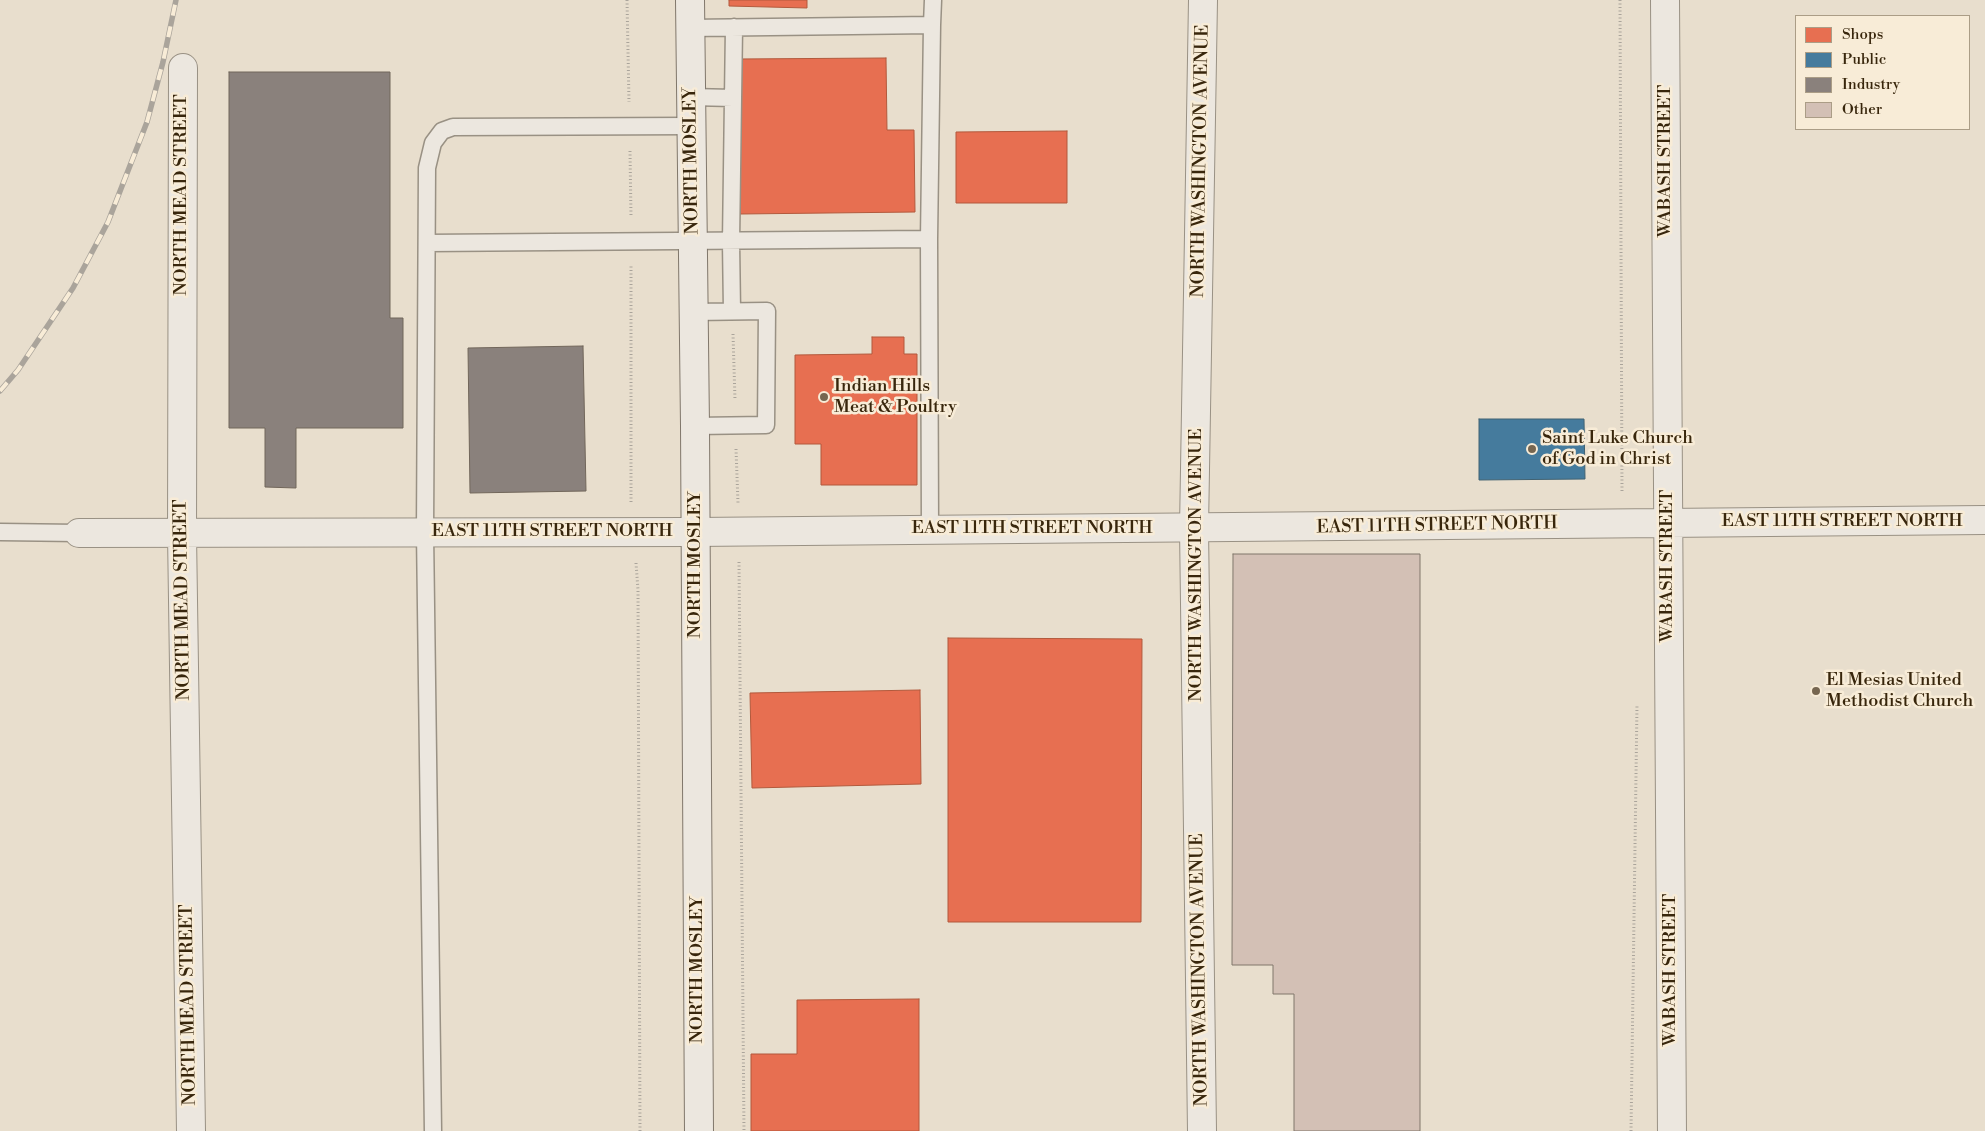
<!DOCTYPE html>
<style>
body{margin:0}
#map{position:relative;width:1985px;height:1131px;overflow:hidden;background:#e8decd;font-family:"Libre Bodoni",serif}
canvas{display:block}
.legend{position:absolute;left:1795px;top:15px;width:175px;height:115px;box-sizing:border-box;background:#f8ecd7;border:1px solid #ab9d86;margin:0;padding:6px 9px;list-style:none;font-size:15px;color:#38260c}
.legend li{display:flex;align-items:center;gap:10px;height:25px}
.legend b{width:25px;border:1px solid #ab9d86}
</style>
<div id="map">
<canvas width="1985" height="1131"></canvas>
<ul class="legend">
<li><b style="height:14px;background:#e76f51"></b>Shops</li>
<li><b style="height:14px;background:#457b9d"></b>Public</li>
<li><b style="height:14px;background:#8a817c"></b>Industry</li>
<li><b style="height:14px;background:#d3c0b5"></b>Other</li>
</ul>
</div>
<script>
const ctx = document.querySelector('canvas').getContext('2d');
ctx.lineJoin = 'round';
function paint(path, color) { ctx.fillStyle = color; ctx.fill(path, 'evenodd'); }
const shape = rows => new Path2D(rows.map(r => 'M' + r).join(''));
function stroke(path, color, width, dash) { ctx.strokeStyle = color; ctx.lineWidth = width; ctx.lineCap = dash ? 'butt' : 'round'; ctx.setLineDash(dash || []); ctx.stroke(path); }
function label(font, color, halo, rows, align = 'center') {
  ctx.font = font + ' "Libre Bodoni",serif'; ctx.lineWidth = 5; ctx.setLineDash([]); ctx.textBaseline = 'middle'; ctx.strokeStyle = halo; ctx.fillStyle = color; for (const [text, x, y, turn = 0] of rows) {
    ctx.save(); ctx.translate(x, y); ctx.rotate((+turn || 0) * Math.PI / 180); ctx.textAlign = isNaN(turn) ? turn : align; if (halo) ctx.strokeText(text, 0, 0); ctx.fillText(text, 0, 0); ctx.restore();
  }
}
const shops = shape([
 [729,0,807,0,807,8,729,6,729,0],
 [886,58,887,130,914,130,915,212,740,214,738,59,886,58],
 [1067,131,1067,203,956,203,956,132,1067,131],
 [872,337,904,337,904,354,917,354,917,485,821,485,821,444,795,444,795,355,872,354,872,337],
 [948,638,1142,639,1141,922,948,922,948,638],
 [920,690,921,784,752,788,750,693,920,690],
 [919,999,919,1131,751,1131,751,1054,797,1054,797,1000,919,999]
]);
paint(shops, '#e76f51');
stroke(shops, '#b2593c', 1);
const public = shape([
 [1479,419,1584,419,1585,479,1479,480,1479,419]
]);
paint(public, '#457b9d');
stroke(public, '#416272', 1);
const industry = shape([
 [229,72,390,72,390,318,403,318,403,428,296,428,296,488,265,487,265,428,229,428,229,72],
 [583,346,586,491,470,493,468,348,583,346]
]);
paint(industry, '#8a817c');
stroke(industry, '#71665a', 1);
const building = shape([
 [1233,554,1420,554,1420,1131,1294,1131,1294,994,1273,994,1273,965,1232,965,1233,554]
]);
paint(building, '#d3c0b5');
stroke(building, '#80776b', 1);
const lane = shape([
 [932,25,933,0],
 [691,97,733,98],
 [929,239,930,530],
 [427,243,929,239,932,25,690,28],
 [732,311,731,242,734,27],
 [693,312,767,311,766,425,695,426],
 [0,532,79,533],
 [433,1131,425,532,427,168,433,143,442,131,453,127,691,126]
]);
const street = shape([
 [1665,0,1672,1131],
 [183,68,182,534,191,1131],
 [79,533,695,532,1985,520],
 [1202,1131,1194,528,1203,0]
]);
const secondary = shape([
 [690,0,695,426,699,1131]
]);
stroke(lane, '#999184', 19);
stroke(street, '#999184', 30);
stroke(secondary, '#80776b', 30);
stroke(shape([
 [627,0,629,102],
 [1620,0,1622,493],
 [630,151,631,217],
 [733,334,735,400],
 [736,449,738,503],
 [631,502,631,266],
 [739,562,744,1131],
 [636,563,638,590,640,1131],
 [1631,1131,1637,704]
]), '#aaa49b', 3, [1, 2.5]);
stroke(lane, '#ece7df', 16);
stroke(street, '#ece7df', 28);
stroke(secondary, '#ece7df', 28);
const rail = shape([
 [0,391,18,370,73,288,108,222,147,122,163,62,176,0]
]);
stroke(rail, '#aaa49b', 5.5);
stroke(rail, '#f8ecd7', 4, [11]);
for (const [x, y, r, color] of [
 [824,397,5,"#766650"],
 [1532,449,5,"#766650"],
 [1816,691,5,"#766650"]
]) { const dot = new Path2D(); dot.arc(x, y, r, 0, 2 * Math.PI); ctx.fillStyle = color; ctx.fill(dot); stroke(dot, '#f8ecd7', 2); }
label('18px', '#38260c', '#f8ecd7', [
 ["NORTH MOSLEY",692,161,-91],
 ["NORTH WASHINGTON AVENUE",1201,161,-89],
 ["WABASH STREET",1666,161,-90],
 ["NORTH MEAD STREET",182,195,-90],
 ["EAST 11TH STREET NORTH",1842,522],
 ["EAST 11TH STREET NORTH",1437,526,-1],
 ["EAST 11TH STREET NORTH",1032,529],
 ["EAST 11TH STREET NORTH",552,532],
 ["NORTH MOSLEY",696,565,-90],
 ["NORTH WASHINGTON AVENUE",1197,565,-90],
 ["WABASH STREET",1668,566,-90],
 ["NORTH MEAD STREET",183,600,-91],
 ["NORTH MOSLEY",698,970,-90],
 ["NORTH WASHINGTON AVENUE",1200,970,-91],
 ["WABASH STREET",1671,970,-90],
 ["NORTH MEAD STREET",189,1005,-91]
]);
label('18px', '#38260c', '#f8ecd7', [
 ["Indian Hills",834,387],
 ["Meat & Poultry",834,408],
 ["Saint Luke Church",1542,439],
 ["of God in Christ",1542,460],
 ["El Mesias United",1826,681],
 ["Methodist Church",1826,702]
], 'left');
</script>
